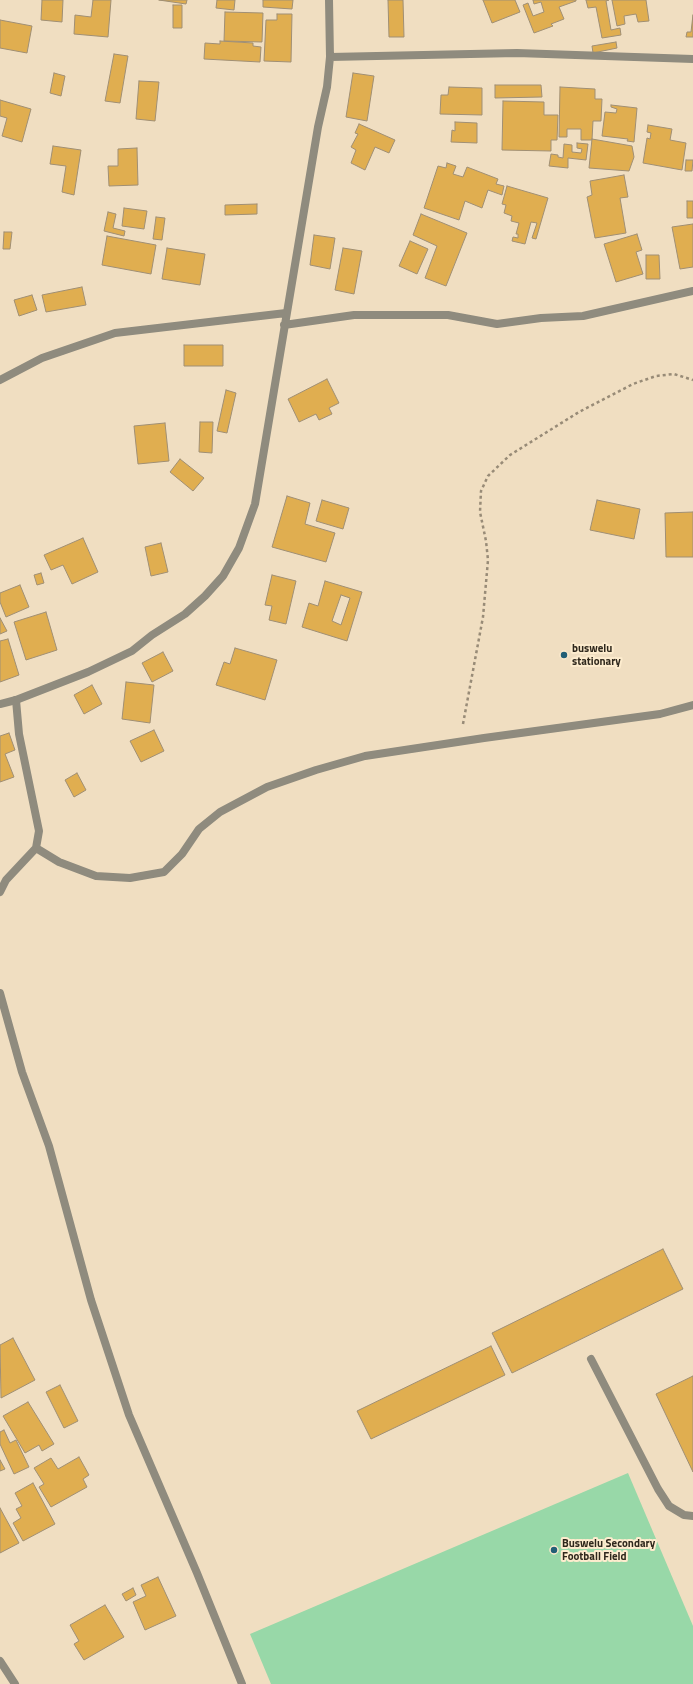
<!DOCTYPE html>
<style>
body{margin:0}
canvas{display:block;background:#f0dec1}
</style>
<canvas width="693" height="1684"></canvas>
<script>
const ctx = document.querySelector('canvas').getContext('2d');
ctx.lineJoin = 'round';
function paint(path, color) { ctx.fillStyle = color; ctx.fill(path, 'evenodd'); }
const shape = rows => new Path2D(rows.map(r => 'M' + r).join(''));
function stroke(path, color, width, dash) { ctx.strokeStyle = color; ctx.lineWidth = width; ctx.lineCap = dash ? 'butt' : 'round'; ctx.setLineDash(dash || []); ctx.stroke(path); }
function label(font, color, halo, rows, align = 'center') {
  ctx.font = font + ' "Titillium Web",sans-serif'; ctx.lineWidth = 4; ctx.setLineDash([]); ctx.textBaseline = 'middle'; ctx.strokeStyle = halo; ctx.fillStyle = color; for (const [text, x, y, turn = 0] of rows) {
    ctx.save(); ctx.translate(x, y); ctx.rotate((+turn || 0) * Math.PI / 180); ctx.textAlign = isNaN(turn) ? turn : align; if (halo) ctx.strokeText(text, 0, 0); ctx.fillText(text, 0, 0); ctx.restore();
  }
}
paint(shape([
 [628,1473,693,1626,693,1684,271,1684,250,1634]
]), '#98d8a8');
const building = shape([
 [42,0,63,0,62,22,41,20,42,0],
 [93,0,111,0,108,37,74,34,75,15,91,17,93,0],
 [159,0,187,0,186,4,159,0],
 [217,0,235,0,234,10,216,8,217,0],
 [263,0,293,0,292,9,263,7,263,0],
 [388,0,403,0,404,37,389,37,388,0],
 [483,0,515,0,520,12,492,23,483,0],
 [533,0,576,0,576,1,559,7,564,19,551,24,553,26,534,33,523,5,528,3,533,16,544,12,541,2,534,4,533,0],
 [586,0,609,0,606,1,611,30,620,28,621,35,602,38,596,7,588,8,586,0],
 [612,0,646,0,649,21,638,22,636,14,624,16,625,24,617,26,612,0],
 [173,5,182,5,182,28,173,28,173,5],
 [225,12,263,13,262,42,224,41,225,12],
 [277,14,292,14,291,62,264,61,266,20,277,20,277,14],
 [693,15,693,37,686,37,687,32,691,32,693,15],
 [0,20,32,26,27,53,0,48,0,20],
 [220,41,253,43,253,46,261,47,260,62,204,59,205,43,220,44,220,41],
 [616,42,617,48,593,53,592,46,616,42],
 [114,54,128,56,120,103,105,101,114,54],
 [54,73,65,76,61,96,50,93,54,73],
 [353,73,374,76,367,121,346,117,353,73],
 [139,81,159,82,155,121,136,119,139,81],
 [495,85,541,85,542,97,495,98,495,85],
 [449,87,482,88,482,115,440,114,441,95,448,95,449,87],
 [560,87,595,89,595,99,602,99,601,121,593,121,592,140,581,140,581,129,567,129,567,137,559,137,560,87],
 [0,100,31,109,22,142,2,136,7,118,0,116,0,100],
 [503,101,544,102,544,115,558,115,557,140,551,140,551,151,502,150,503,101],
 [611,105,637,108,634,142,627,141,628,139,602,136,605,112,616,113,617,109,611,107,611,105],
 [455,122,477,123,477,143,451,142,452,130,455,131,455,122],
 [359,124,395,140,389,153,375,147,365,170,351,163,356,150,351,147,358,134,355,133,359,124],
 [648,125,672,129,670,140,686,143,682,170,643,163,647,138,650,139,651,133,647,132,648,125],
 [592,139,632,146,634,157,629,171,589,168,592,139],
 [577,143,588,144,586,160,568,158,568,168,549,166,551,154,558,155,558,157,563,158,564,144,572,145,572,152,581,153,582,149,577,148,577,143],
 [53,146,81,150,74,195,62,192,66,166,50,164,53,146],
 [137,148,138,185,109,186,108,166,118,166,118,149,137,148],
 [686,160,693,160,692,171,685,171,686,160],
 [447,163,456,166,453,174,463,177,467,167,498,179,496,184,504,186,502,195,488,190,482,208,465,201,459,220,424,208,438,166,446,168,447,163],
 [624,175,628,197,620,198,626,233,595,238,587,197,592,195,590,181,624,175],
 [507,186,548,198,536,239,532,238,537,223,531,222,525,244,512,241,513,237,518,238,518,234,516,234,519,223,511,221,512,216,504,213,506,205,502,204,507,186],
 [687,201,693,201,693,218,687,218,687,201],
 [257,204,257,214,225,215,225,205,257,204],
 [124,208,147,211,144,229,122,226,124,208],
 [108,212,116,214,113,228,125,231,124,236,104,231,108,212],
 [421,214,467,233,446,286,425,278,437,246,413,235,421,214],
 [156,217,165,218,162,240,153,239,156,217],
 [693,224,693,267,680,269,672,227,693,224],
 [4,232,12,232,10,249,3,249,4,232],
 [637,234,642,250,636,252,643,274,616,282,604,244,637,234],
 [314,235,335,238,330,269,310,265,314,235],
 [107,236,156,245,151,274,102,265,107,236],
 [410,241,428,249,417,274,399,266,410,241],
 [167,248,205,254,200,285,162,279,167,248],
 [343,248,362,251,354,294,335,290,343,248],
 [646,255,659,255,660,279,646,279,646,255],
 [82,287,86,305,46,312,42,295,82,287],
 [32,295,37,310,19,316,14,300,32,295],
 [184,345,223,345,223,366,184,366,184,345],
 [327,379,339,403,329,408,332,414,319,420,316,414,299,422,288,399,327,379],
 [226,390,236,393,227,433,217,431,226,390],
 [200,422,213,422,212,453,199,452,200,422],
 [165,423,169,461,138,464,134,426,165,423],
 [180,459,204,478,193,491,170,472,180,459],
 [287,496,310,503,305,524,335,533,326,562,272,547,287,496],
 [322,500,349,508,343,529,316,521,322,500],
 [597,500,640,509,634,539,590,530,597,500],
 [693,512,693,557,666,557,665,513,693,512],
 [83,538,98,572,72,584,63,565,51,570,44,555,83,538],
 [161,543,168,572,151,576,145,547,161,543],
 [41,573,44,583,37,585,34,575,41,573],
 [272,575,296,581,286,624,269,620,272,606,265,605,272,575],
 [325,581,362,592,347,641,302,627,309,603,318,606,325,581],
 [341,595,350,598,341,625,332,621,341,595],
 [20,585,29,607,6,617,0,602,0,593,20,585],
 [46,612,57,650,26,660,14,622,46,612],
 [0,618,7,631,0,634,0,618],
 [8,639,19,675,0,682,0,641,8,639],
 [235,648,277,660,265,700,216,685,224,662,230,664,235,648],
 [163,652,173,671,152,682,142,663,163,652],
 [126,682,154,685,150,723,122,719,126,682],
 [92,685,102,704,84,714,74,695,92,685],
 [154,730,164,751,141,762,130,741,154,730],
 [9,733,15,750,5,754,14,777,0,782,0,736,9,733],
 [77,773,86,790,74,797,65,780,77,773],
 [663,1249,683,1289,512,1373,492,1333,663,1249],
 [13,1338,35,1380,1,1398,0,1345,13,1338],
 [491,1346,505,1375,371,1439,357,1411,491,1346],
 [693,1376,693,1472,656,1394,693,1376],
 [60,1385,78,1421,64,1428,46,1392,60,1385],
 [28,1402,54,1444,42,1451,39,1445,25,1453,3,1416,28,1402],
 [4,1430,10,1443,16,1440,29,1467,14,1474,0,1444,0,1432,4,1430],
 [79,1457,89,1475,83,1479,87,1487,51,1507,39,1487,44,1484,34,1468,51,1458,58,1469,79,1457],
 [0,1460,5,1469,0,1471,0,1460],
 [33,1483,55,1524,23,1541,13,1523,21,1518,16,1509,22,1506,15,1493,33,1483],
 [0,1508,19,1543,0,1553,0,1508],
 [158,1577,176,1616,145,1630,133,1602,146,1596,141,1585,158,1577],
 [133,1588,136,1595,126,1601,122,1594,133,1588],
 [105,1605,124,1637,84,1660,74,1644,79,1641,70,1625,105,1605]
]);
paint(building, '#e0ae50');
stroke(building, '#a08f74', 1);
stroke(shape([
 [463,724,483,617,488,560,486,541,480,512,481,491,488,476,510,455,579,412,633,384,656,376,674,374,693,380]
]), '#988b77', 2.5, [3, 3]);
stroke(shape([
 [36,848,59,862,96,876,130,878,164,872,182,854,199,829,220,812,267,787,316,770,365,756,484,738,660,714,693,705],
 [0,892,6,880,36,848,39,831,19,734,16,700],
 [0,993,22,1072,49,1146,91,1300,129,1415,197,1573,242,1684],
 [591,1359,658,1489,669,1506,684,1515,693,1516]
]), '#8f8b7e', 8);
stroke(shape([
 [330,57,517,53,693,59],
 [284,325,354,315,448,315,497,324,541,318,583,316,693,291],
 [0,380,42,358,115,333,286,313],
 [0,704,16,700,88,672,132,651,152,635,185,614,205,596,223,576,239,548,255,504,318,127,327,87,330,57,329,0],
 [0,1661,15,1684]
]), '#8f8b7e', 8);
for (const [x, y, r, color] of [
 [564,655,4,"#225f76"],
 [554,1550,4,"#225f76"]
]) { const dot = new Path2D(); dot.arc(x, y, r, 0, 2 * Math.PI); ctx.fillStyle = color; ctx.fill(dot); stroke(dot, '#fdecce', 1.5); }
label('bold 11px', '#2e271c', '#fdecce', [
 ["buswelu",572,649],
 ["stationary",572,662],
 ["Buswelu Secondary",562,1544],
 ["Football Field",562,1557]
], 'left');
</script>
